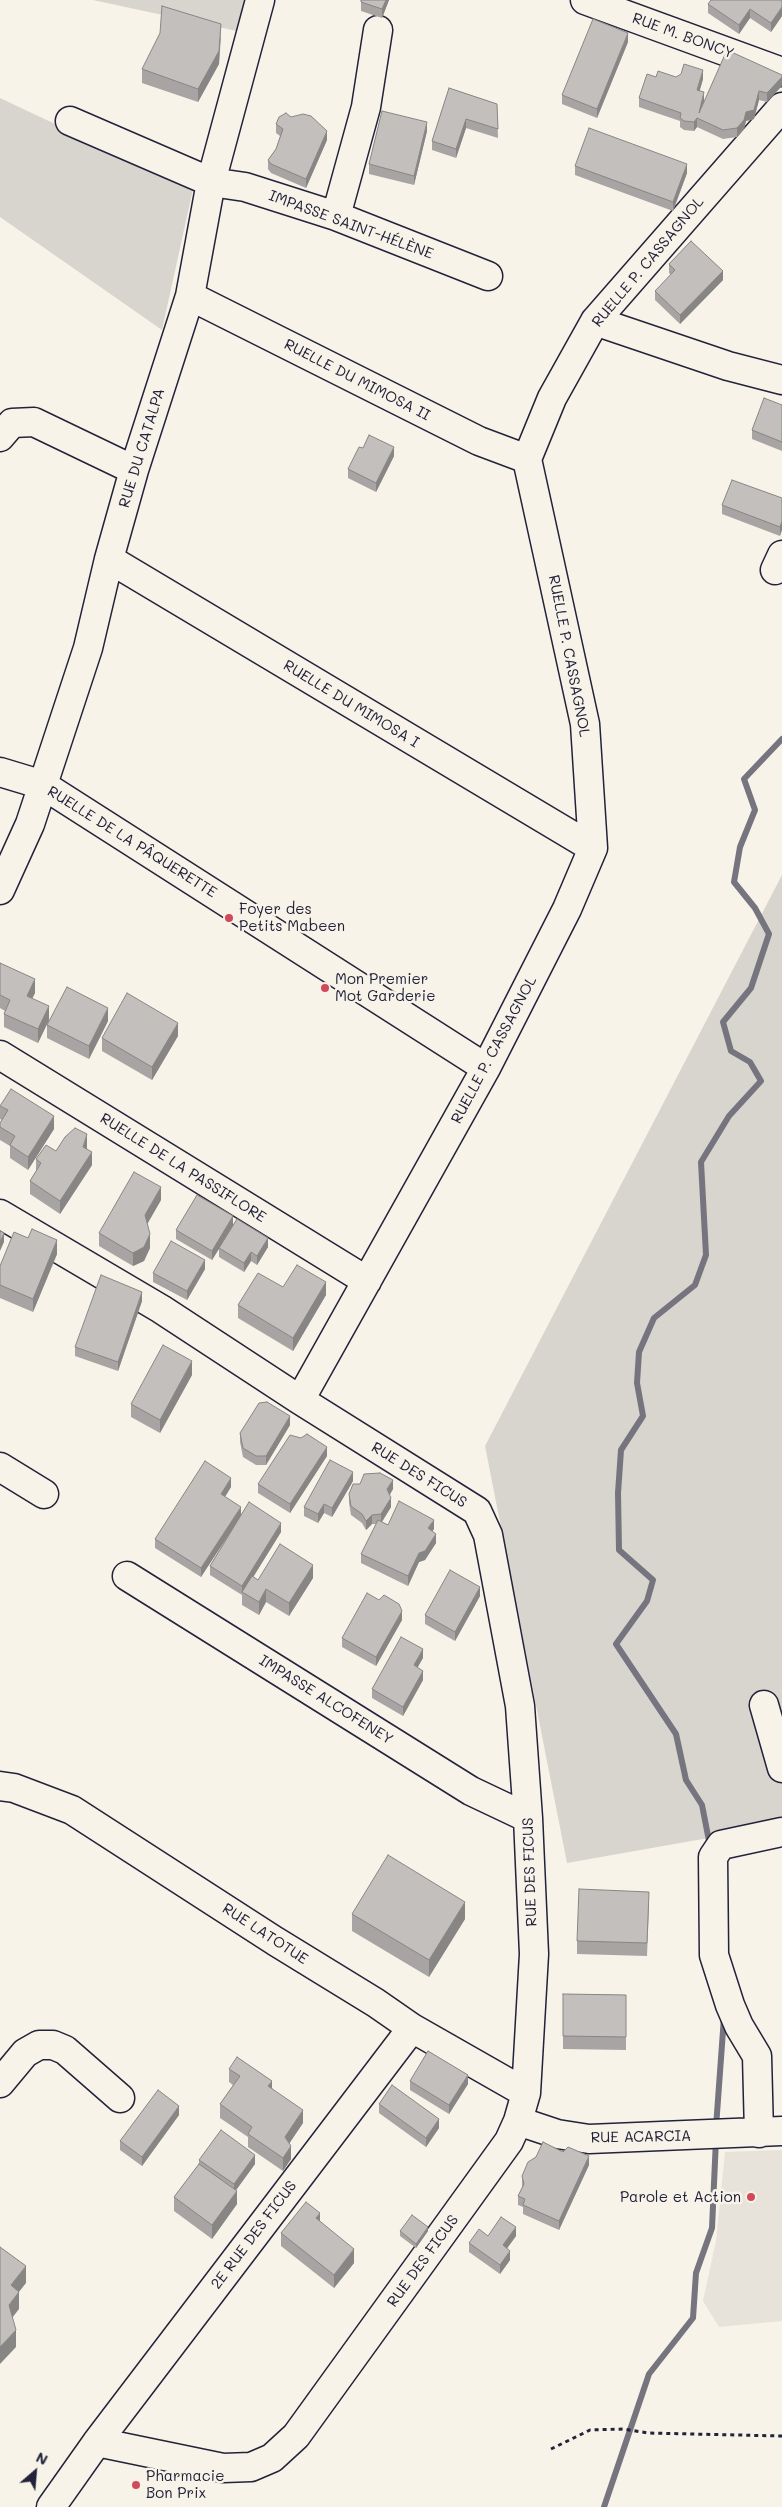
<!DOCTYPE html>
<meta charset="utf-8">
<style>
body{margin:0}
#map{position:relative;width:782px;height:2507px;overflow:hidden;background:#f7f3e8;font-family:Mali,sans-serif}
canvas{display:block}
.north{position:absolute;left:10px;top:2447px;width:50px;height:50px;-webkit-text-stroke:4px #f7f3e8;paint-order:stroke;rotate:27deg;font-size:14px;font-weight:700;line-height:20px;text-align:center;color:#22223b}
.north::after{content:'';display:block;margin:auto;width:18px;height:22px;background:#22223b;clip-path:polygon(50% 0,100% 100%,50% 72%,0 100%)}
</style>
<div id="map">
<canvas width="782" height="2507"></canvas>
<div class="north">N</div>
</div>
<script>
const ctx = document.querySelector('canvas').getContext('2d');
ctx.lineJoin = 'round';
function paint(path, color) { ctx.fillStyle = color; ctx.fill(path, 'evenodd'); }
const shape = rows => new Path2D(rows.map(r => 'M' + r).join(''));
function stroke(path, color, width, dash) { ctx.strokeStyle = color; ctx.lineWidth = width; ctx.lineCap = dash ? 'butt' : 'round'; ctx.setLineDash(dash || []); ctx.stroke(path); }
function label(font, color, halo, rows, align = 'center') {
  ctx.font = font + ' Mali,sans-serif'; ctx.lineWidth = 5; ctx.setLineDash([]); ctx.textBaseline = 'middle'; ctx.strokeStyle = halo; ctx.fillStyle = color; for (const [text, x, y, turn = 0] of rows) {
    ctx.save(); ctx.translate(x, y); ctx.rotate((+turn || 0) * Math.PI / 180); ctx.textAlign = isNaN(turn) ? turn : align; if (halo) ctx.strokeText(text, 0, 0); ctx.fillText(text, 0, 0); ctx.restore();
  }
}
paint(shape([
 [782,2150,782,2321,719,2327,703,2301,716,2241,725,2152]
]), '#e7e3db');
paint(shape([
 [93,0,244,0,237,31],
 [0,98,193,189,162,330,0,217],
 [782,875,782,1825,567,1863,485,1446]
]), '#d8d5cf');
stroke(shape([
 [710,1846,702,1805,686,1780,676,1734,616,1644,647,1601,653,1580,619,1550,618,1493,621,1450,643,1416,637,1383,639,1352,654,1318,695,1285,706,1255,701,1162,729,1116,761,1081,750,1062,731,1051,723,1022,751,988,769,934,755,908,734,882,740,847,755,810,744,779,782,739],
 [716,2127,724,2017],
 [604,2507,649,2374,693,2318,696,2273,712,2228,716,2139]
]), '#76747f', 6);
const minor = shape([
 [585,0,782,72],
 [70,121,211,182,245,187,336,216,488,276],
 [336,216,366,107,378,30],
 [190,296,479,441,527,459],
 [595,321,728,366,782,380],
 [0,437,12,423,34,422,134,470],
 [109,559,593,848],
 [775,570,782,555],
 [0,772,43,785,486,1068],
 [0,890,30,824,88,648,109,559,134,470,190,296,211,182,260,0],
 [0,1055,367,1281],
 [0,1214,161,1309,300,1400,477,1511,488,1535,520,1706,528,1818,534,1954,526,2093,518,2121,509,2141,296,2436,272,2458,251,2467,223,2468,97,2442],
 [300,1400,486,1068,567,909,593,848,585,724,527,459,552,398,595,321,782,107],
 [0,1467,44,1494],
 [127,1576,471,1791,528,1818],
 [764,1705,782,1768],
 [0,1786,14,1788,72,1810,275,1941,376,2003,412,2028,526,2093],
 [0,2083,25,2053,39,2045,53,2045,65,2050,120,2098],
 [518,2121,557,2134,589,2139,782,2131],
 [759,2133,757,2056,739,2026,730,2005,714,1955,713,1857,721,1845,782,1832],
 [51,2507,97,2442,412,2028]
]);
stroke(minor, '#22223b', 31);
stroke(shape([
 [551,2449,590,2430,623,2429,648,2433,782,2436]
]), '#22223b', 3, [4, 4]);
stroke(minor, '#f7f3e8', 28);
paint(shape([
 [389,0,382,18,361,11,361,2],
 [782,0,782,16,771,32,750,18,739,34,708,13,708,4],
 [221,37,219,64,198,102,142,83,142,69],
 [628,42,597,118,562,104,562,95],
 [782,75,767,102,759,100,754,119,746,121,744,129,737,137,723,139,697,127,694,131,684,130,680,127,680,121,639,107,639,98,656,77,676,77,703,79,700,90,704,101],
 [449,88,497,104,498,138,466,128,456,158,432,150,432,141],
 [276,124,327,140,306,188,271,173,268,169,268,160,276,149,280,136,276,133],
 [427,131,414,185,369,174,369,164],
 [575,166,687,173,673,211,575,175],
 [669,264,723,280,680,324,655,300,655,291,671,275,669,273],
 [782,405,782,451,752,439,752,430],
 [363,448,394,456,376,492,348,478,348,469],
 [782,498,780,536,722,514,722,505],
 [0,963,35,993,32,998,49,1020,38,1043,4,1027,4,1014,5,1011,0,1008],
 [108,1021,89,1059,47,1038,47,1025],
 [178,1036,152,1080,102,1051,102,1038],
 [0,1106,54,1129,28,1170,10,1158,10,1146,0,1140,0,1123,2,1120,0,1119],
 [87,1148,92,1165,60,1214,30,1194,30,1181,36,1171,36,1159,56,1151],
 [161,1200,147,1224,150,1248,144,1261,133,1266,99,1246,99,1233],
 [233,1225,268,1247,257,1265,251,1261,244,1272,219,1257,219,1249,212,1260,176,1239,176,1230],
 [28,1238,57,1254,33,1312,0,1298,0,1266],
 [205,1269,187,1300,153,1282,153,1273],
 [283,1287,326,1295,293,1351,238,1318,238,1305],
 [142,1301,118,1371,75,1356,75,1347],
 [192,1375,160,1433,131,1417,131,1404],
 [290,1425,266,1465,256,1465,243,1457,240,1442,240,1433],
 [301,1438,327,1456,290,1513,258,1493,258,1484],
 [353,1481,332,1517,324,1513,318,1523,304,1516,304,1507],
 [231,1487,225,1497,241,1515,281,1532,253,1577,258,1580,313,1578,289,1616,266,1602,259,1615,242,1605,242,1594,242,1595,210,1575,210,1566,230,1532,201,1577,155,1548,155,1539],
 [393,1489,390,1495,391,1507,382,1522,388,1525,434,1529,432,1531,436,1543,425,1560,419,1562,408,1586,361,1563,361,1554,376,1524,372,1524,366,1530,362,1523,351,1515,349,1503,349,1494],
 [480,1596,455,1641,425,1624,425,1615],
 [402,1620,376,1666,342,1647,342,1638],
 [423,1658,417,1667,423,1680,403,1716,372,1698,372,1689],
 [649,1905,647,1956,577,1954,577,1941],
 [352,1914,465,1919,429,1977,352,1931],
 [563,1994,626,1995,626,2050,563,2049],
 [229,2069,272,2088,303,2123,289,2143,291,2159,283,2171,248,2147,248,2137,220,2118,220,2104,233,2085,229,2082],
 [410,2081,468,2084,449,2114,410,2090],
 [379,2104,439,2128,426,2147,379,2113],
 [179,2115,142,2166,120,2150,120,2141],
 [199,2160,255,2164,236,2190,237,2204,212,2239,174,2211,174,2197,199,2164],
 [589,2165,559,2230,523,2214,523,2207,518,2205,518,2196,522,2188,522,2176],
 [320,2222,354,2263,334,2288,281,2246,281,2233],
 [400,2231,428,2231,416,2248,400,2236],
 [488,2236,516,2236,507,2248,510,2260,500,2274,469,2252,469,2243]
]), '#a7a4a3');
paint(shape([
 [386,0,389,0,382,18,382,9],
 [782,7,782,16,771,32,771,23],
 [750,9,750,18,739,34,739,25],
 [221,24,219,64,198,102,198,89],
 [628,33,628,42,597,118,597,109],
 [703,70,703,79,697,99,697,90],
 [782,77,782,86,767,102,767,93],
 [759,91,759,100,754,119,746,121,744,129,737,137,737,128],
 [704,92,704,101,699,113],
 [697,118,697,127,694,131,694,122],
 [466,119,466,128,456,158,456,149],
 [427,122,427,131,414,185,414,176],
 [327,131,327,140,306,188,306,179],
 [687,164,687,173,673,211,673,202],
 [723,271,723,280,680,324,680,315],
 [394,447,394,456,376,492,376,483],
 [782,521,782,530,780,536,780,527],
 [35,979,35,993,27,1009,27,996],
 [49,1006,49,1020,38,1043,38,1029],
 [108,1008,108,1021,89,1059,89,1046],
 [178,1023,178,1036,152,1080,152,1067],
 [54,1116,54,1129,28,1170,28,1157],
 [87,1134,87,1148,83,1160,83,1147],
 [92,1152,92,1165,60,1214,60,1201],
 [161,1187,161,1200,145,1228,145,1215],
 [233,1216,233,1226,212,1260,212,1251],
 [4,1233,4,1242,0,1251,0,1242],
 [150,1234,150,1248,144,1261,133,1266,133,1253],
 [268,1238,268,1247,257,1265,257,1256],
 [57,1240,57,1254,33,1312,33,1299],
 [251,1252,251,1261,244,1272,244,1263],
 [205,1260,205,1269,187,1300,187,1291],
 [326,1282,326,1295,293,1351,293,1338],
 [142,1292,142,1301,118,1371,118,1362],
 [192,1361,192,1375,160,1433,160,1420],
 [290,1416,290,1425,266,1465,266,1456],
 [327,1447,327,1456,290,1513,290,1504],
 [353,1472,353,1481,332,1517,332,1508],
 [231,1478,231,1487,221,1503,221,1494],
 [393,1480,393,1489,387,1498,387,1489],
 [391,1498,391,1507,381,1523,381,1514],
 [324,1504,324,1513,318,1523,318,1514],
 [241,1507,241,1516,201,1577,201,1568],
 [372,1515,372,1524,366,1530,366,1521],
 [434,1520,434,1529,428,1537,428,1528],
 [281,1523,281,1532,244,1592,242,1592,242,1595,242,1586],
 [436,1534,436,1543,425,1560,419,1562,408,1586,408,1576,419,1553],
 [313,1565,313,1578,289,1616,289,1603],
 [480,1587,480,1596,455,1641,455,1632],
 [266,1589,266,1602,259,1615,259,1602],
 [402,1611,402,1620,376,1666,376,1657],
 [423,1649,423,1658,414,1674,414,1665],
 [423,1671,423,1680,403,1716,403,1707],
 [465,1902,465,1919,429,1977,429,1960],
 [468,2075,468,2084,449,2114,449,2105],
 [272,2081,272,2094,268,2086],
 [179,2106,179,2115,142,2166,142,2157],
 [303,2110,303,2123,285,2150,285,2137],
 [439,2119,439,2128,426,2147,426,2138],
 [291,2146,291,2159,283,2171,283,2158],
 [255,2155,255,2164,234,2193,234,2184],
 [589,2156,589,2165,559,2230,559,2221],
 [237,2191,237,2204,212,2239,212,2225],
 [320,2213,320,2226,316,2218],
 [428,2227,428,2231,416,2248,416,2244],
 [516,2227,516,2236,503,2254,503,2245],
 [354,2249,354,2263,334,2288,334,2275],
 [510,2251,510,2260,500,2274,500,2265],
 [26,2266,26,2283,11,2302,11,2285],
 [19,2292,19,2309,9,2322,9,2305],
 [16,2330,16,2347,0,2364,0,2347]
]), '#888684');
const building = shape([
 [361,0,386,0,382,9,361,2,361,0],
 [711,0,782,0,782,7,771,23,750,9,739,25,708,4,711,0],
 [162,6,221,24,219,51,198,89,142,69,160,33,162,6],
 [593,19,628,33,597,109,562,95,593,19],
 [727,50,782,75,782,77,767,93,759,91,754,110,746,112,744,120,737,128,723,130,697,118,694,122,684,121,680,118,681,113,639,98,647,74,656,77,658,71,676,77,681,74,684,64,703,70,697,90,704,92,699,113,727,50],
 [449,88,497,104,498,129,466,119,456,149,432,141,449,88],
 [382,111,427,122,414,176,369,164,382,111],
 [286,113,291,117,303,114,311,116,327,131,306,179,271,164,268,160,276,149,283,129,276,124,279,117,286,113],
 [589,128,687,164,673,202,575,166,589,128],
 [691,241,723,271,680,315,655,291,675,270,669,264,691,241],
 [764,398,782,405,782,442,752,430,764,398],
 [369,435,394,447,376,483,348,469,359,447,363,448,369,435],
 [732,480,782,498,782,521,780,527,722,505,732,480],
 [0,963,35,979,27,996,49,1006,38,1029,4,1014,10,1000,0,995,0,963],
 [67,987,108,1008,89,1046,47,1025,67,987],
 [127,993,178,1023,152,1067,102,1038,127,993],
 [11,1089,54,1116,28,1157,10,1145,15,1136,0,1127,0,1123,8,1110,0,1106,11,1089],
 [75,1128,87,1134,83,1147,92,1152,60,1201,30,1181,41,1163,36,1159,46,1145,56,1151,65,1137,75,1128],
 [134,1172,161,1187,145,1215,150,1234,144,1247,133,1253,99,1233,134,1172],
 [197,1195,233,1216,212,1251,176,1230,197,1195],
 [237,1219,268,1238,257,1256,251,1252,244,1263,219,1248,237,1219],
 [32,1229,57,1240,33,1299,0,1285,0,1266,14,1232,28,1238,32,1229],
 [0,1231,4,1233,0,1242,0,1231],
 [171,1241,205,1260,187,1291,153,1273,171,1241],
 [297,1265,326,1282,293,1338,238,1305,258,1273,283,1287,297,1265],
 [101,1275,142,1292,118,1362,75,1347,101,1275],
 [163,1345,192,1361,160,1420,131,1404,163,1345],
 [267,1402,290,1416,266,1456,256,1456,243,1448,240,1433,259,1403,267,1402],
 [307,1434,327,1447,290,1504,258,1484,290,1435,301,1438,307,1434],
 [330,1460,353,1472,332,1508,324,1504,318,1514,304,1507,330,1460],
 [205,1461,231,1478,221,1494,241,1507,201,1568,155,1539,205,1461],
 [380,1473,393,1480,387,1489,391,1498,381,1514,372,1515,366,1521,362,1514,351,1506,349,1494,353,1484,360,1484,364,1474,380,1473],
 [399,1501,434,1520,428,1528,436,1534,425,1551,419,1553,408,1576,361,1554,378,1520,388,1525,399,1501],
 [249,1502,281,1523,242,1586,210,1566,249,1502],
 [280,1544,313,1565,289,1603,266,1589,259,1602,242,1592,252,1576,258,1580,280,1544],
 [450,1570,480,1587,455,1632,425,1615,450,1570],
 [367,1593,379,1600,384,1595,399,1604,402,1611,376,1657,342,1638,367,1593],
 [401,1637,423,1649,414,1665,423,1671,403,1707,372,1689,401,1637],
 [388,1855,465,1902,429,1960,352,1914,388,1855],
 [579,1889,649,1892,647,1943,577,1941,579,1889],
 [563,1994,626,1995,626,2037,563,2036,563,1994],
 [428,2051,468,2075,449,2105,410,2081,428,2051],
 [237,2057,272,2081,268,2086,303,2110,285,2137,291,2146,283,2158,248,2134,252,2127,220,2104,240,2076,229,2069,237,2057],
 [392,2085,439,2119,426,2138,379,2104,392,2085],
 [158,2090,179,2106,142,2157,120,2141,158,2090],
 [221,2130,255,2155,234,2184,199,2160,221,2130],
 [543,2142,563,2152,568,2147,589,2156,559,2221,523,2205,525,2199,518,2196,524,2184,522,2176,528,2162,536,2157,543,2142],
 [199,2164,237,2191,212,2225,174,2197,199,2164],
 [306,2202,320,2213,316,2218,354,2249,334,2275,281,2233,306,2202],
 [412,2215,428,2227,416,2244,400,2231,412,2215],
 [501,2217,516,2227,503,2245,510,2251,500,2265,469,2243,479,2229,488,2236,501,2217],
 [0,2247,26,2266,11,2285,19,2292,9,2305,16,2330,0,2347,0,2247]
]);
paint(building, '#c2bfbd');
stroke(building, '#888684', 1);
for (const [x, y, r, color] of [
 [229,918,5,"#d1495b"],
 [325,988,5,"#d1495b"],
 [751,2197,5,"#d1495b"],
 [136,2485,5,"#d1495b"]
]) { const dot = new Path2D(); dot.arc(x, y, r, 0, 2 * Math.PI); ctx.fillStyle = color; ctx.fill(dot); stroke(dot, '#f7f3e8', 2); }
label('15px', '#22223b', '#f7f3e8', [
 ["RUE M. BONCY",683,36,20],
 ["IMPASSE SAINT-HÉLÈNE",351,225,20],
 ["RUELLE P. CASSAGNOL",648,262,-50],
 ["RUELLE DU MIMOSA II",357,380,27],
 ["RUE DU CATALPA",142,448,-73],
 ["RUELLE P. CASSAGNOL",569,656,79],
 ["RUELLE DU MIMOSA I",351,704,31],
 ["RUELLE DE LA PÂQUERETTE",132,842,32],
 ["RUELLE P. CASSAGNOL",494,1050,-62],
 ["RUELLE DE LA PASSIFLORE",183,1168,32],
 ["RUE DES FICUS",419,1475,32],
 ["IMPASSE ALCOFENEY",326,1700,32],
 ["RUE DES FICUS",530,1872,-92],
 ["RUE LATOTUE",265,1934,33],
 ["RUE ACARCIA",641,2137,-1],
 ["2E RUE DES FICUS",254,2235,-53],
 ["RUE DES FICUS",423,2261,-54]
]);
label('15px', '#22223b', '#f7f3e8', [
 ["Foyer des",239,909],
 ["Petits Mabeen",239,926],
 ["Mon Premier",335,979],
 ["Mot Garderie",335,996],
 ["Parole et Action",741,2197,"right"],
 ["Pharmacie",146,2476],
 ["Bon Prix",146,2493]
], 'left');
</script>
